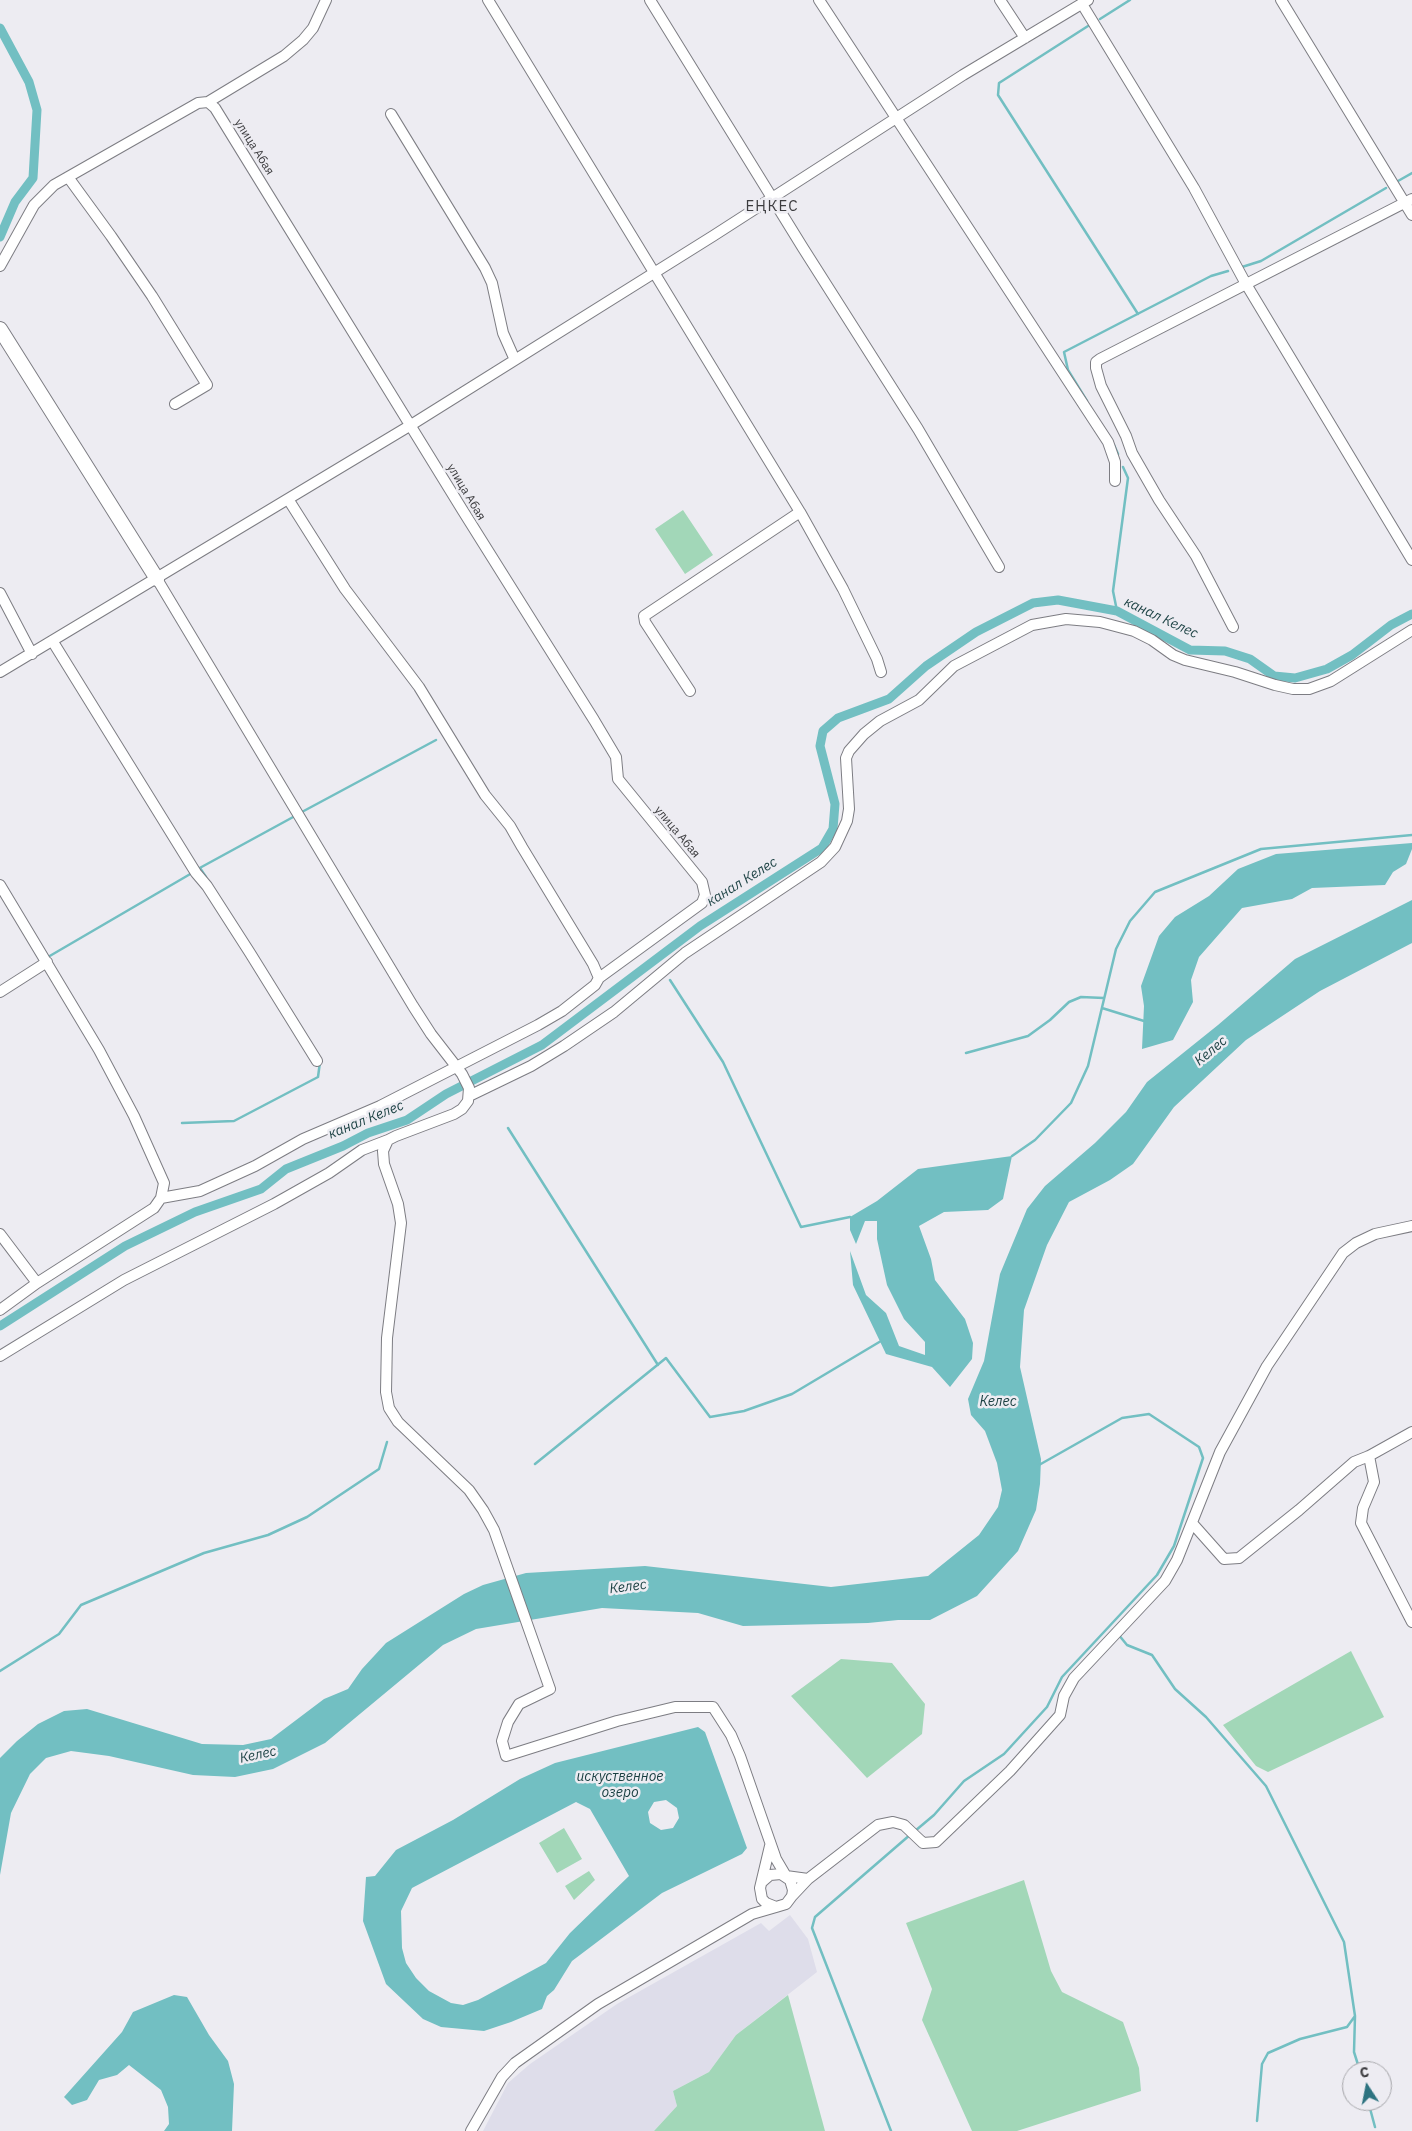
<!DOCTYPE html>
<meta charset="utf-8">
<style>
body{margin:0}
#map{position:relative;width:1412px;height:2131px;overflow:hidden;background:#edecf2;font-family:"IBM Plex Sans",sans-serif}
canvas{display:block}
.north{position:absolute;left:1342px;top:2061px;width:50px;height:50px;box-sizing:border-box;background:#edecf2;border:1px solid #a6a6aa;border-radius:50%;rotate:349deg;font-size:14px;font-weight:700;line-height:20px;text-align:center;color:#3c3c3f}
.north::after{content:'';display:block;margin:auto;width:18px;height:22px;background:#2d7380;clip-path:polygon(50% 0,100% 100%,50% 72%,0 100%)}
</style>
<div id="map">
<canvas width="1412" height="2131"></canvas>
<div class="north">С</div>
</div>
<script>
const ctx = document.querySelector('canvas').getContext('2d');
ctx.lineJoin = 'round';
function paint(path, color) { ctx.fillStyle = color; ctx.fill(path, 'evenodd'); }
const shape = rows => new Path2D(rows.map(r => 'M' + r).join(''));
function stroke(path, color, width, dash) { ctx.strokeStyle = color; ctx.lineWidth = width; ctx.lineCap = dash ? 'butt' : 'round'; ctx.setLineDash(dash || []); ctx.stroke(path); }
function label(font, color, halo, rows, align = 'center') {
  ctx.font = font + ' "IBM Plex Sans",sans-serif'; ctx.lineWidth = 5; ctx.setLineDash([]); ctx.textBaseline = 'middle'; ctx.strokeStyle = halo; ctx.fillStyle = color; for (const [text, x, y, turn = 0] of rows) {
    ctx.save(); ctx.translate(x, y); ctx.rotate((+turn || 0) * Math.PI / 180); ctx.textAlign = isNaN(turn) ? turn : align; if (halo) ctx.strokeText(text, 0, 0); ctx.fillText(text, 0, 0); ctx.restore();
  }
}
paint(shape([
 [790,1915,808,1939,817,1972,736,2035,709,2072,673,2091,677,2106,654,2131,483,2131,508,2083,530,2064,617,2004,761,1923,769,1931]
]), '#deddea');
paint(shape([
 [683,510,713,555,685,574,655,529],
 [1351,1651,1384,1717,1268,1772,1256,1766,1223,1725],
 [841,1659,892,1663,925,1704,922,1734,867,1778,791,1696],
 [564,1828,582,1859,557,1873,539,1843],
 [589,1871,595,1880,574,1900,565,1886],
 [1024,1880,1051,1971,1062,1992,1123,2022,1139,2068,1141,2091,1017,2131,972,2131,922,2020,932,1989,906,1923],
 [788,1995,825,2131,654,2131,677,2106,673,2091,709,2072,736,2035]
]), '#a2d7b8');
paint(shape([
 [1412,843,1412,849,1406,864,1393,872,1385,885,1312,888,1292,899,1242,908,1199,957,1191,980,1193,1002,1173,1040,1142,1049,1144,1006,1141,986,1159,936,1175,917,1209,896,1238,869,1276,854],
 [1412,900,1412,943,1320,991,1246,1040,1174,1107,1133,1164,1110,1180,1069,1202,1047,1245,1024,1310,1020,1367,1041,1459,1040,1484,1036,1510,1018,1551,977,1596,930,1620,898,1620,868,1623,743,1626,698,1613,602,1608,476,1629,443,1645,325,1743,273,1769,235,1777,193,1775,109,1756,71,1751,46,1758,30,1774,11,1813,0,1875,0,1758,17,1741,38,1724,64,1711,87,1709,202,1744,243,1745,271,1739,324,1699,348,1689,362,1669,386,1643,464,1594,483,1585,526,1573,645,1566,831,1587,928,1576,979,1535,998,1507,1002,1490,997,1463,985,1431,971,1415,968,1399,984,1361,1000,1274,1027,1209,1045,1186,1095,1143,1126,1112,1147,1082,1218,1025,1295,959],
 [1012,1156,1003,1199,988,1210,944,1212,919,1226,931,1259,935,1280,965,1319,973,1343,972,1359,950,1387,932,1367,886,1354,853,1285,850,1251,866,1295,886,1313,899,1346,925,1355,925,1342,904,1319,887,1285,877,1239,877,1221,865,1221,856,1244,850,1230,850,1217,877,1201,918,1169],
 [698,1727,705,1732,747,1848,742,1854,662,1893,572,1961,554,1990,547,1996,542,2009,511,2022,484,2031,441,2027,423,2019,386,1984,363,1921,366,1877,375,1876,396,1850,453,1820,520,1779,555,1763],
 [666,1800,677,1808,679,1818,673,1828,661,1830,650,1823,648,1812,654,1802],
 [576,1802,590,1809,629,1876,570,1933,546,1963,478,2000,463,2005,451,2003,429,1991,416,1978,406,1963,402,1948,401,1911,412,1888],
 [174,1995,187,1997,209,2035,228,2061,234,2084,232,2131,164,2131,169,2124,168,2107,161,2090,129,2065,117,2075,99,2080,87,2100,72,2105,64,2097,122,2032,133,2012]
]), '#72bfc2');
stroke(shape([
 [1100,19,1130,0],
 [1088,26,999,83,998,95,1138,314],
 [1398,181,1412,173],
 [1242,267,1261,261,1386,188],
 [1087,401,1068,370,1064,352,1211,276,1228,271],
 [1114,445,1118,454],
 [1117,611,1113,591,1128,478,1123,467],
 [300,813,436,740],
 [200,868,206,877],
 [196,870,295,816],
 [48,957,192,873],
 [670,980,723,1062,801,1227,850,1217],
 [1102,1008,1144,1021],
 [966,1053,1028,1036,1050,1020,1069,1002,1081,997,1104,998],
 [182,1123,234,1121,318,1077,320,1062],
 [508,1128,658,1365],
 [1012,1156,1035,1140,1071,1103,1088,1066,1116,949,1130,921,1155,892,1261,849,1412,835],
 [535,1464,666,1358,710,1417,744,1411,792,1394,881,1341],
 [1118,1634,1127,1645,1152,1655,1175,1689,1206,1717,1266,1786,1344,1942,1355,2016,1347,2027,1300,2039,1268,2053,1262,2064,1257,2121],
 [0,1671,59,1634,81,1605,204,1553,268,1535,307,1517,379,1469,387,1442],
 [915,1831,934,1815,964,1781,1004,1754,1047,1707,1062,1677,1157,1575,1174,1546,1203,1458,1199,1447,1149,1414,1122,1418,1039,1465],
 [1355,2016,1354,2052,1360,2071],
 [1368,2101,1375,2127],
 [891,2131,812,1928,815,1917,911,1834]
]), '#72bfc2', 2.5);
stroke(shape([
 [0,28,29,82,37,110,33,178,15,202,0,237],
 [0,1326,125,1246,195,1212,261,1189,286,1169,343,1146,368,1133,407,1120,446,1094,542,1045,700,926,822,848,833,829,835,804,820,746,823,731,838,718,889,699,926,666,976,632,1033,603,1058,600,1117,611,1190,650,1225,651,1250,659,1274,676,1295,678,1327,669,1352,655,1391,625,1412,614]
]), '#72bfc2', 9);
const street = shape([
 [488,0,800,512,843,589,877,659,881,672],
 [650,0,803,248,918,429,999,567],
 [819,0,1108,442,1115,462,1115,481],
 [1000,0,1025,38],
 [1281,0,1412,215],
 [1082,4,1194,188,1246,284,1412,560],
 [391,114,485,268,492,283,503,333,515,360],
 [68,177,111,236,152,296,207,385,175,404],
 [0,266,34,205,54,185,198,103,208,102,284,56,303,40,313,28,326,0],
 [288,499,345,589,419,687,485,795,510,826,522,847,593,964,599,978],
 [157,579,413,1006,431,1034,462,1074,469,1088,468,1101,462,1109,454,1114,396,1136,388,1140,383,1151,384,1164,398,1204,401,1223,387,1338,386,1392,389,1408,398,1422,469,1490,483,1510,494,1530,550,1689,519,1704,508,1722,502,1741,506,1756,617,1721,675,1707,713,1707,731,1735,740,1756,776,1859,786,1876,808,1879],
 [0,593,32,654],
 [1233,627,1196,556,1159,500,1132,453,1126,436,1101,386,1096,368,1096,362,1100,359,1412,199],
 [53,642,196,873,207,886,250,953,317,1061],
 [0,672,411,425,713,236,963,75,1088,0],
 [690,691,645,622,644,616,800,512],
 [0,885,99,1050,134,1116,164,1183,161,1198,154,1208,37,1283,0,1310],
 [0,992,47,962],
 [469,1096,531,1066,564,1046,614,1012,685,953,821,862,835,847,847,821,849,809,846,758,849,751,864,734,880,721,919,700,954,666,1032,625,1066,619,1100,622,1134,631,1152,640,1173,655,1185,660,1235,672,1275,685,1293,689,1309,689,1331,681,1412,630],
 [161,1198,200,1191,255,1166,303,1139,380,1106,538,1025,562,1011,595,985,599,978,702,903,705,895,702,882,618,779,616,757,594,720,463,511,215,108,208,102],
 [0,1234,37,1283],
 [0,1356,124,1280,274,1204,329,1173,362,1150,388,1140],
 [1369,1456,1374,1482,1363,1508,1361,1523,1412,1622],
 [1192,1523,1224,1559,1239,1558,1299,1510,1354,1462,1369,1456,1412,1432],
 [762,1882,770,1875,781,1874,790,1880,793,1890,792,1896,786,1904,776,1907,766,1903,762,1899,760,1888,770,1846],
 [792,1896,808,1879,878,1825,893,1822,904,1825,923,1843,936,1842,1010,1771,1060,1715,1064,1696,1074,1678,1165,1581,1177,1560,1220,1452,1267,1366,1343,1253,1356,1243,1375,1234,1412,1226],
 [471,2131,502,2077,515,2063,598,2004,752,1914,776,1907]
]);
const secondary = shape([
 [0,329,157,579]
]);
stroke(street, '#7d7d83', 12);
stroke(secondary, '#7d7d83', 16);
stroke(street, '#fff', 10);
stroke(secondary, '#fff', 14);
label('12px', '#3c3c3f', '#edecf2', [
 ["улица Абая",254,147,58],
 ["улица Абая",466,492,59],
 ["улица Абая",677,832,50]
]);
label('italic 14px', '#193f41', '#edecf2', [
 ["канал Келес",1161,618,25],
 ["канал Келес",742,882,-32],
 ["Келес",1211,1051,-40],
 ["канал Келес",366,1120,-22],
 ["Келес",998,1402],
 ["Келес",628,1587,-7],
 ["Келес",258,1755,-12],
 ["искуственное",620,1777],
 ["озеро",620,1793]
]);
ctx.letterSpacing = '1px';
label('15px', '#3c3c3f', '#edecf2', [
 ["ЕҢКЕС",772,207]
]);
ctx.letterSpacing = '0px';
</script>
